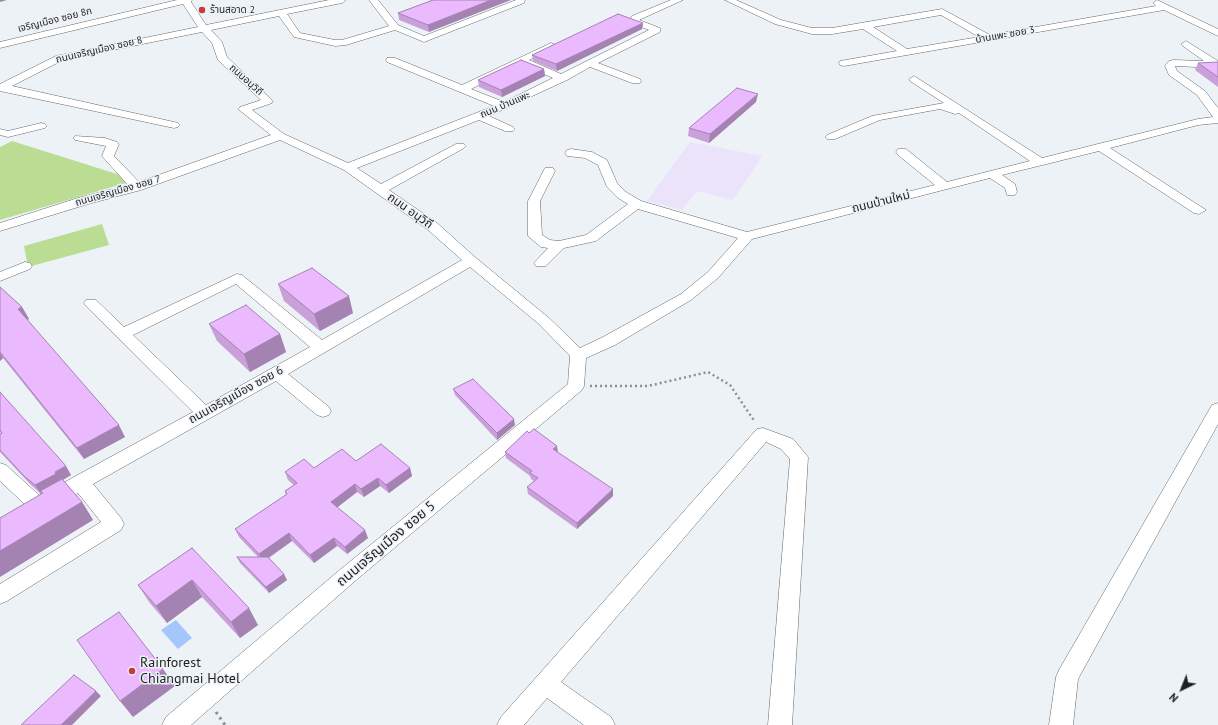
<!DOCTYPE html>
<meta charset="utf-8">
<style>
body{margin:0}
#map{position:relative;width:1218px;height:725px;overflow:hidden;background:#edf2f7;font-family:"PT Sans",sans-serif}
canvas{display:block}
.north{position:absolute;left:1162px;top:669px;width:40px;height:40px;-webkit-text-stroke:3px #edf2f7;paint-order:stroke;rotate:223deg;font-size:11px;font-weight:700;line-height:16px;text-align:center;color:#1e2022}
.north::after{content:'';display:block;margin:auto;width:14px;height:18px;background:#1e2022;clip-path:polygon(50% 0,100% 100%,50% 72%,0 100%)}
</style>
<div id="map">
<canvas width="1218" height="725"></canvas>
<div class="north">N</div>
</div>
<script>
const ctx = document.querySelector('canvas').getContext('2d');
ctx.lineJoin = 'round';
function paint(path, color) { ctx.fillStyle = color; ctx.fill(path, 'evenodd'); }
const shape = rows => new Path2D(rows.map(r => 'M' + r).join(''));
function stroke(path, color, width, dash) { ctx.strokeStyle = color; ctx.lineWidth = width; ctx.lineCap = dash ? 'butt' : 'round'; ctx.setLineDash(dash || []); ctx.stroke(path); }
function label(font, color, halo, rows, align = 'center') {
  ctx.font = font + ' "PT Sans","Noto Sans Thai",sans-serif'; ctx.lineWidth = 3; ctx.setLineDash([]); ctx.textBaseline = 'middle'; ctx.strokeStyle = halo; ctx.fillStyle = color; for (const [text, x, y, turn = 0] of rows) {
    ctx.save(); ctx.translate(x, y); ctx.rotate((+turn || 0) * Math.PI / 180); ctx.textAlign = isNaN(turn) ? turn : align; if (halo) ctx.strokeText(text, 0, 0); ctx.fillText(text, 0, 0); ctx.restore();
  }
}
paint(shape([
 [690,142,762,156,733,200,697,191,682,210,647,201]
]), '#ebe3f9');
paint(shape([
 [12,141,136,180,0,220,0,147],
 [102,224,109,245,28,267,24,246]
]), '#bbdd93');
paint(shape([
 [176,620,192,638,178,649,161,630]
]), '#a5c6fd');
const minor = shape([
 [177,0,192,0,191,2,206,25,329,0,346,0,342,3,287,14,300,33,335,40,342,40,389,26,369,0,378,0,398,25,424,36,516,0,525,0,524,3,424,42,395,30,346,45,335,46,294,37,279,16,211,30,222,42,227,57,273,101,272,103,252,110,284,134,348,163,494,106,387,62,386,60,387,58,395,58,462,85,551,43,554,44,556,46,554,48,529,60,561,74,649,30,631,23,629,21,632,16,671,0,683,0,639,20,660,28,660,32,598,63,640,79,641,81,640,83,632,83,590,67,567,80,489,116,513,127,515,129,513,131,505,131,479,120,357,168,381,184,456,144,464,144,466,146,464,148,389,190,437,223,476,258,549,318,580,348,603,337,681,294,708,272,738,238,638,209,596,241,564,248,546,266,536,266,534,263,548,248,541,247,528,236,528,201,545,168,553,168,555,171,540,201,542,235,550,240,559,241,586,235,628,204,618,198,607,187,598,165,585,158,567,156,565,153,567,150,571,149,592,152,607,160,617,183,626,192,641,201,747,232,935,185,898,155,896,152,898,149,906,149,947,182,1030,161,959,113,955,114,940,109,880,120,835,139,827,139,825,137,827,135,872,116,944,103,910,81,909,79,914,76,1042,158,1198,119,1213,117,1197,95,1169,75,1165,66,1169,61,1173,60,1204,61,1183,46,1181,44,1186,41,1218,61,1217,68,1175,66,1177,71,1205,91,1218,108,1218,123,1198,125,1110,148,1206,210,1199,214,1194,213,1099,151,1002,175,1015,184,1017,192,1015,195,1007,195,1005,188,990,178,752,239,718,278,691,300,615,345,586,358,584,386,582,390,355,581,191,725,162,725,166,717,341,569,568,384,570,356,539,324,470,267,288,374,329,407,331,411,329,415,323,417,317,415,276,381,93,484,121,518,124,524,121,530,7,601,0,604,0,584,101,522,78,493,58,504,48,505,46,511,39,514,32,511,0,481,0,463,6,465,42,498,44,494,74,477,193,412,86,306,84,303,86,300,96,300,124,327,237,274,242,275,322,340,462,260,427,229,344,170,280,140,141,190,88,204,0,231,0,223,78,198,128,185,102,156,106,146,75,140,73,138,75,136,105,138,117,142,119,144,114,156,139,182,271,135,238,109,240,107,261,100,218,60,212,43,202,32,63,60,12,86,174,122,178,123,180,125,178,127,174,128,0,91,0,84,56,56,198,27,183,4,0,48,0,42,177,0],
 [521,64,553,78,504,102,471,89,521,64],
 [236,284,310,347,206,405,133,335,236,284],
 [725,0,736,0,781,20,812,28,832,28,942,9,990,35,1156,6,1153,3,1157,0,1218,29,1218,36,1164,10,844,66,840,65,839,63,840,61,897,51,863,29,832,34,812,34,775,24,725,0],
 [941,15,979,37,907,49,873,27,941,15],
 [41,123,45,124,47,126,45,128,8,137,0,135,0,129,8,131,41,123],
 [25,262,30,263,32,266,30,269,0,281,0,272,25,262],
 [1218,403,1218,424,1078,679,1073,725,1049,725,1056,677,1059,670,1212,405,1218,403],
 [763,428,793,439,808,457,792,725,768,725,790,459,781,449,766,442,561,682,611,717,615,725,584,725,547,698,524,725,497,725,501,717,757,429,763,428]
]);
stroke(minor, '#62676b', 1);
stroke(shape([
 [590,386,648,386,708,372,730,385,755,422]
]), '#8b8f92', 2.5, [2, 3]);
stroke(shape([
 [216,712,225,725]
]), '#8b8f92', 3, [2.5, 4]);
paint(minor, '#fff');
paint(shape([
 [433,0,429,32,399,20,398,13],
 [643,23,642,29,557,71,533,61,532,55],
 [1218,62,1218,87,1195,70,1198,63],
 [544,69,545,76,502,97,479,87,478,80],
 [756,102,709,143,688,136,689,128],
 [278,284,353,313,320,331,284,301],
 [0,287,22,307,29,319,27,320,125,437,84,459,3,358,0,361],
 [209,324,280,334,286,352,250,372,217,341],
 [453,389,515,425,497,440,455,395],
 [0,392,71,475,63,480,82,502,93,520,41,494,31,485,0,452,0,434,1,433,0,431],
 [529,433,558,452,613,496,577,529,528,494,527,487,534,481,531,479,530,476,506,458,505,452],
 [356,461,410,468,412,476,389,493,380,486,364,497,357,492,337,507,368,538,347,554,337,546,314,563,292,541,269,558,287,580,269,593,240,563,237,557,258,557,239,537,235,529,286,495,285,491,294,485,288,480,285,472,314,468],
 [192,548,258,625,240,638,202,597,167,623,149,602,138,585]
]), '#caa0da');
paint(shape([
 [0,0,7,0,0,2],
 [491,0,511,0,429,32,428,25],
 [643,23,642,29,557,71,556,64],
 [544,69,545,76,502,97,501,90],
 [758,94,756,102,709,143,710,134],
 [349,296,353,313,320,331,314,314],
 [22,307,29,319,25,321,18,309],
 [280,334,286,352,250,372,244,354],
 [0,353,3,358,0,361],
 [514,419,515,425,497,440,497,433],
 [119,425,125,437,84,459,77,448],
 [557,446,558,452,553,449],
 [66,466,71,475,61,481,40,491,42,494,41,494,35,485],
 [410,468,412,476,389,493,386,485],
 [378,478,380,486,364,497,361,489],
 [355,484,357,492,334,510,331,502],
 [613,489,613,496,577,529,577,523],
 [82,502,93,520,0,577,0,551],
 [365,530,368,538,347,554,345,547],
 [289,533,292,541,262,562,259,554],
 [334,538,337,546,314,563,310,555],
 [284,574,287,580,269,593,266,587],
 [192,580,202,597,167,623,156,606],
 [249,608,258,625,240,638,231,622],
 [163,669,175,686,133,717,120,701],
 [96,691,101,696,72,725,61,725]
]), '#a482b2');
const building = shape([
 [433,0,491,0,428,25,398,13,433,0],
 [618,14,643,23,556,64,532,55,618,14],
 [521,60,544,69,501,90,478,80,521,60],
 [1218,62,1218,77,1198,63,1218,62],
 [737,88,758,94,710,134,689,128,737,88],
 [312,268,349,296,314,314,278,284,312,268],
 [0,287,22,307,18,309,119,425,77,448,0,352,0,287],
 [246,305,280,334,244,354,209,324,246,305],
 [473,379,514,419,497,433,453,389,473,379],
 [0,392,66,466,55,472,56,474,35,485,24,476,0,450,0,434,2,433,0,430,0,392],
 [534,429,557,446,553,449,613,489,577,523,527,487,538,478,530,473,532,471,505,452,527,431,529,433,534,429],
 [381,444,410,468,386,485,378,478,361,489,355,484,331,502,365,530,345,547,334,538,310,555,289,533,259,554,235,529,287,494,285,491,297,483,285,472,304,459,314,468,342,449,356,461,381,444],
 [62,479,82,502,0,551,0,518,43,493,40,491,62,479],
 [192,548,249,608,231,622,192,580,156,606,138,585,192,548],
 [237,557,268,557,284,574,266,587,237,557],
 [119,612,163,669,120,701,77,640,119,612],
 [74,675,96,691,61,725,21,725,74,675]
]);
paint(building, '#ebbafe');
stroke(building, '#a482b2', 1);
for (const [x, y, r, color] of [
 [202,10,4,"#c8393b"],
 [132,671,4,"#c8393b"]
]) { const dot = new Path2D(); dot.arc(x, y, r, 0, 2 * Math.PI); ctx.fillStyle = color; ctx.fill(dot); stroke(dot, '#edf2f7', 1.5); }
label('10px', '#1e2022', '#edf2f7', [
 ["ร้านสอาด 2",210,10]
], 'left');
label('10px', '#1e2022', '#edf2f7', [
 ["เจริญเมือง ซอย 8ก",55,20,-14],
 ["บ้านแพะ ซอย 3",1005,35,-10],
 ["ถนนเจริญเมือง ซอย 8",99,50,-13],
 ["ถนนอนุวิถี",246,80,42],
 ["ถนน บ้านแพะ",505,105,-23],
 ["ถนนเจริญเมือง ซอย 7",118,191,-16]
]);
label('12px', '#1e2022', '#edf2f7', [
 ["ถนนบ้านใหม่",881,202,-14],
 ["ถนน อนุวิถี",410,211,35],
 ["ถนนเจริญเมือง ซอย 6",236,395,-29]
]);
label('14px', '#1e2022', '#edf2f7', [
 ["ถนนเจริญเมือง ซอย 5",386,544,-40]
]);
label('14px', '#1e2022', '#edf2f7', [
 ["Rainforest",140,663],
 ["Chiangmai Hotel",140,679]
], 'left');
</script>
